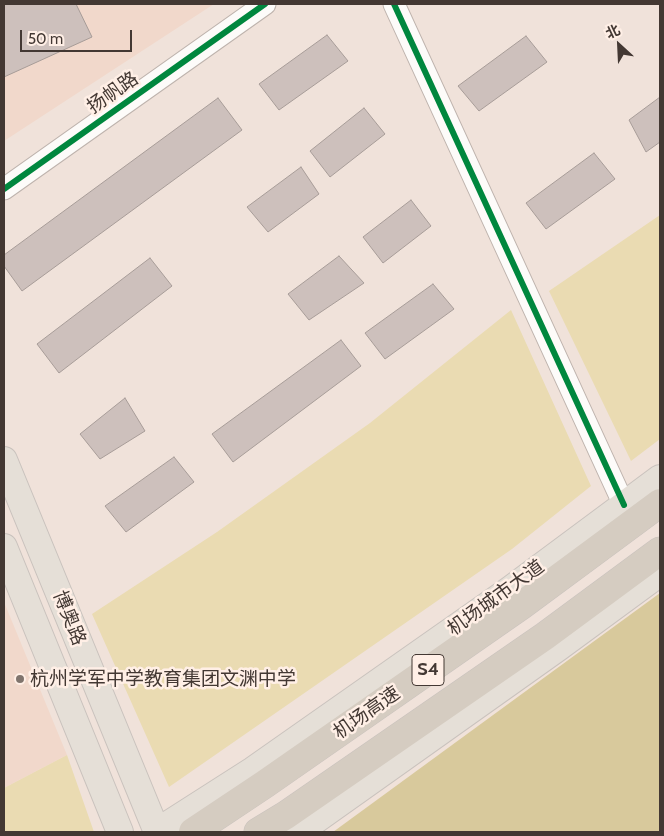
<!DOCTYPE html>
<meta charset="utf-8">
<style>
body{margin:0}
#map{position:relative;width:664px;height:836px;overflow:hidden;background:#f0e2da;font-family:Cabin,"Noto Sans SC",sans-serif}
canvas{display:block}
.frame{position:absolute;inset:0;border:5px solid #433833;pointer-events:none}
.north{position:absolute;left:594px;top:20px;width:50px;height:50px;-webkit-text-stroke:4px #ffefe6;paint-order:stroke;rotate:335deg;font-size:14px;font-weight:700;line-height:20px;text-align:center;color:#433833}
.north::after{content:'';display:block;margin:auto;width:18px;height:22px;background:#433833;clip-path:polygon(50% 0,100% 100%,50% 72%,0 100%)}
.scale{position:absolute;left:20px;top:30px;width:112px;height:22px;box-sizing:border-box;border:2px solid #433833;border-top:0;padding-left:6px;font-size:15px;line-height:18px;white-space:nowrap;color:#433833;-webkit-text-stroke:4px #ffefe6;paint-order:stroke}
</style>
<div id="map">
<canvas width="664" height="836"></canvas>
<div class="frame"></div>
<div class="north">北</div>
<div class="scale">50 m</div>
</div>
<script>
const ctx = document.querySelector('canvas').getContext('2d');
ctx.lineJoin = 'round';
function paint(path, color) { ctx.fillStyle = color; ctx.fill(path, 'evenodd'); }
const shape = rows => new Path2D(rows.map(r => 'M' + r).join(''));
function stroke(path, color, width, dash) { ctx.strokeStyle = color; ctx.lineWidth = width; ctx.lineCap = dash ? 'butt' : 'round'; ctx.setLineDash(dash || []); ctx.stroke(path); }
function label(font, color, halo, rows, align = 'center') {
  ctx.font = font + ' Cabin,"Noto Sans SC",sans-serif'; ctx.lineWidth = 5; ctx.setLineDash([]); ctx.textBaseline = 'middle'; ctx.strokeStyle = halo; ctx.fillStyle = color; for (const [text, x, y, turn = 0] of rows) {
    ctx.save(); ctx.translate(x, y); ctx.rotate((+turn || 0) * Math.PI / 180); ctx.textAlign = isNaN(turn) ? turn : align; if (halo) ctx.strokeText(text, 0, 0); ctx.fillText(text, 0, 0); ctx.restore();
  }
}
paint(shape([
 [4,4,214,4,4,141],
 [4,602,67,755,4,788]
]), '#f1d8cb');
paint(shape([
 [660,215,660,439,631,461,549,291],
 [511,310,591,486,512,549,169,787,92,614,217,532,370,423],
 [67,755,94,832,4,832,4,788]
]), '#eadbb2');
paint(shape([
 [660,593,660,832,333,832]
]), '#d8c99c');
const building = shape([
 [4,4,76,4,92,37,4,77,4,4],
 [327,35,348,61,279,110,259,84,327,35],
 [526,36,547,62,479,111,458,86,526,36],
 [660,97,660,142,646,152,629,120,660,97],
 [218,98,242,130,22,291,4,266,4,255,218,98],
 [364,108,385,134,330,177,310,151,364,108],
 [594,153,615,179,546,229,526,203,594,153],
 [301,167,319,194,268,232,247,207,301,167],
 [411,200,431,226,383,263,363,237,411,200],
 [339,256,364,283,309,320,288,294,339,256],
 [150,258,172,286,59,373,37,344,150,258],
 [433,284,454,309,385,359,365,333,433,284],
 [341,340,361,366,233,462,212,434,341,340],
 [125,398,145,431,100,459,80,434,125,398],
 [174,457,194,482,126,532,105,506,174,457]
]);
paint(building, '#cdc0bc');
stroke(building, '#a79c98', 1);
const minor = shape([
 [394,4,624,505],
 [4,189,265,4]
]);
const major = shape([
 [4,460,157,832],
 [4,547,120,832],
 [156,832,253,770,508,591,660,478],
 [299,832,558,648,660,573]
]);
const highway = shape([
 [193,832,265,784,522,605,660,503],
 [258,832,286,815,545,636,660,551]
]);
stroke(minor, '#beb3ad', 23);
stroke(major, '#c9c2bd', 28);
stroke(highway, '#c9c2bd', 29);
stroke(minor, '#fdfbf9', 21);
stroke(major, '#e5dfd7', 26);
stroke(highway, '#d5ccc1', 28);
stroke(shape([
 [394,4,624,505],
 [4,189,265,4]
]), '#00873e', 6);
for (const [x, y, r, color] of [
 [20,679,5,"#80746d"]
]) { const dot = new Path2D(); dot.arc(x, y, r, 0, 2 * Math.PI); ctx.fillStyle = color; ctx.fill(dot); stroke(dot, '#ffefe6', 2); }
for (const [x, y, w] of [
 [428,670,32]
]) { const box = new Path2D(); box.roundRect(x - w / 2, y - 15.5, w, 31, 4); ctx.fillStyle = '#ffefe6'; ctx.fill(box); stroke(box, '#433833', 1); }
label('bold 18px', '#433833', null, [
 ["S4",428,670]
]);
label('19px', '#433833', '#ffefe6', [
 ["扬帆路",113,93,-35],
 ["机场城市大道",496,598,-36],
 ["博奥路",69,618,68],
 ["机场高速",367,713,-35]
]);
label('19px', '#433833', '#ffefe6', [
 ["杭州学军中学教育集团文渊中学",30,679]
], 'left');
</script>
